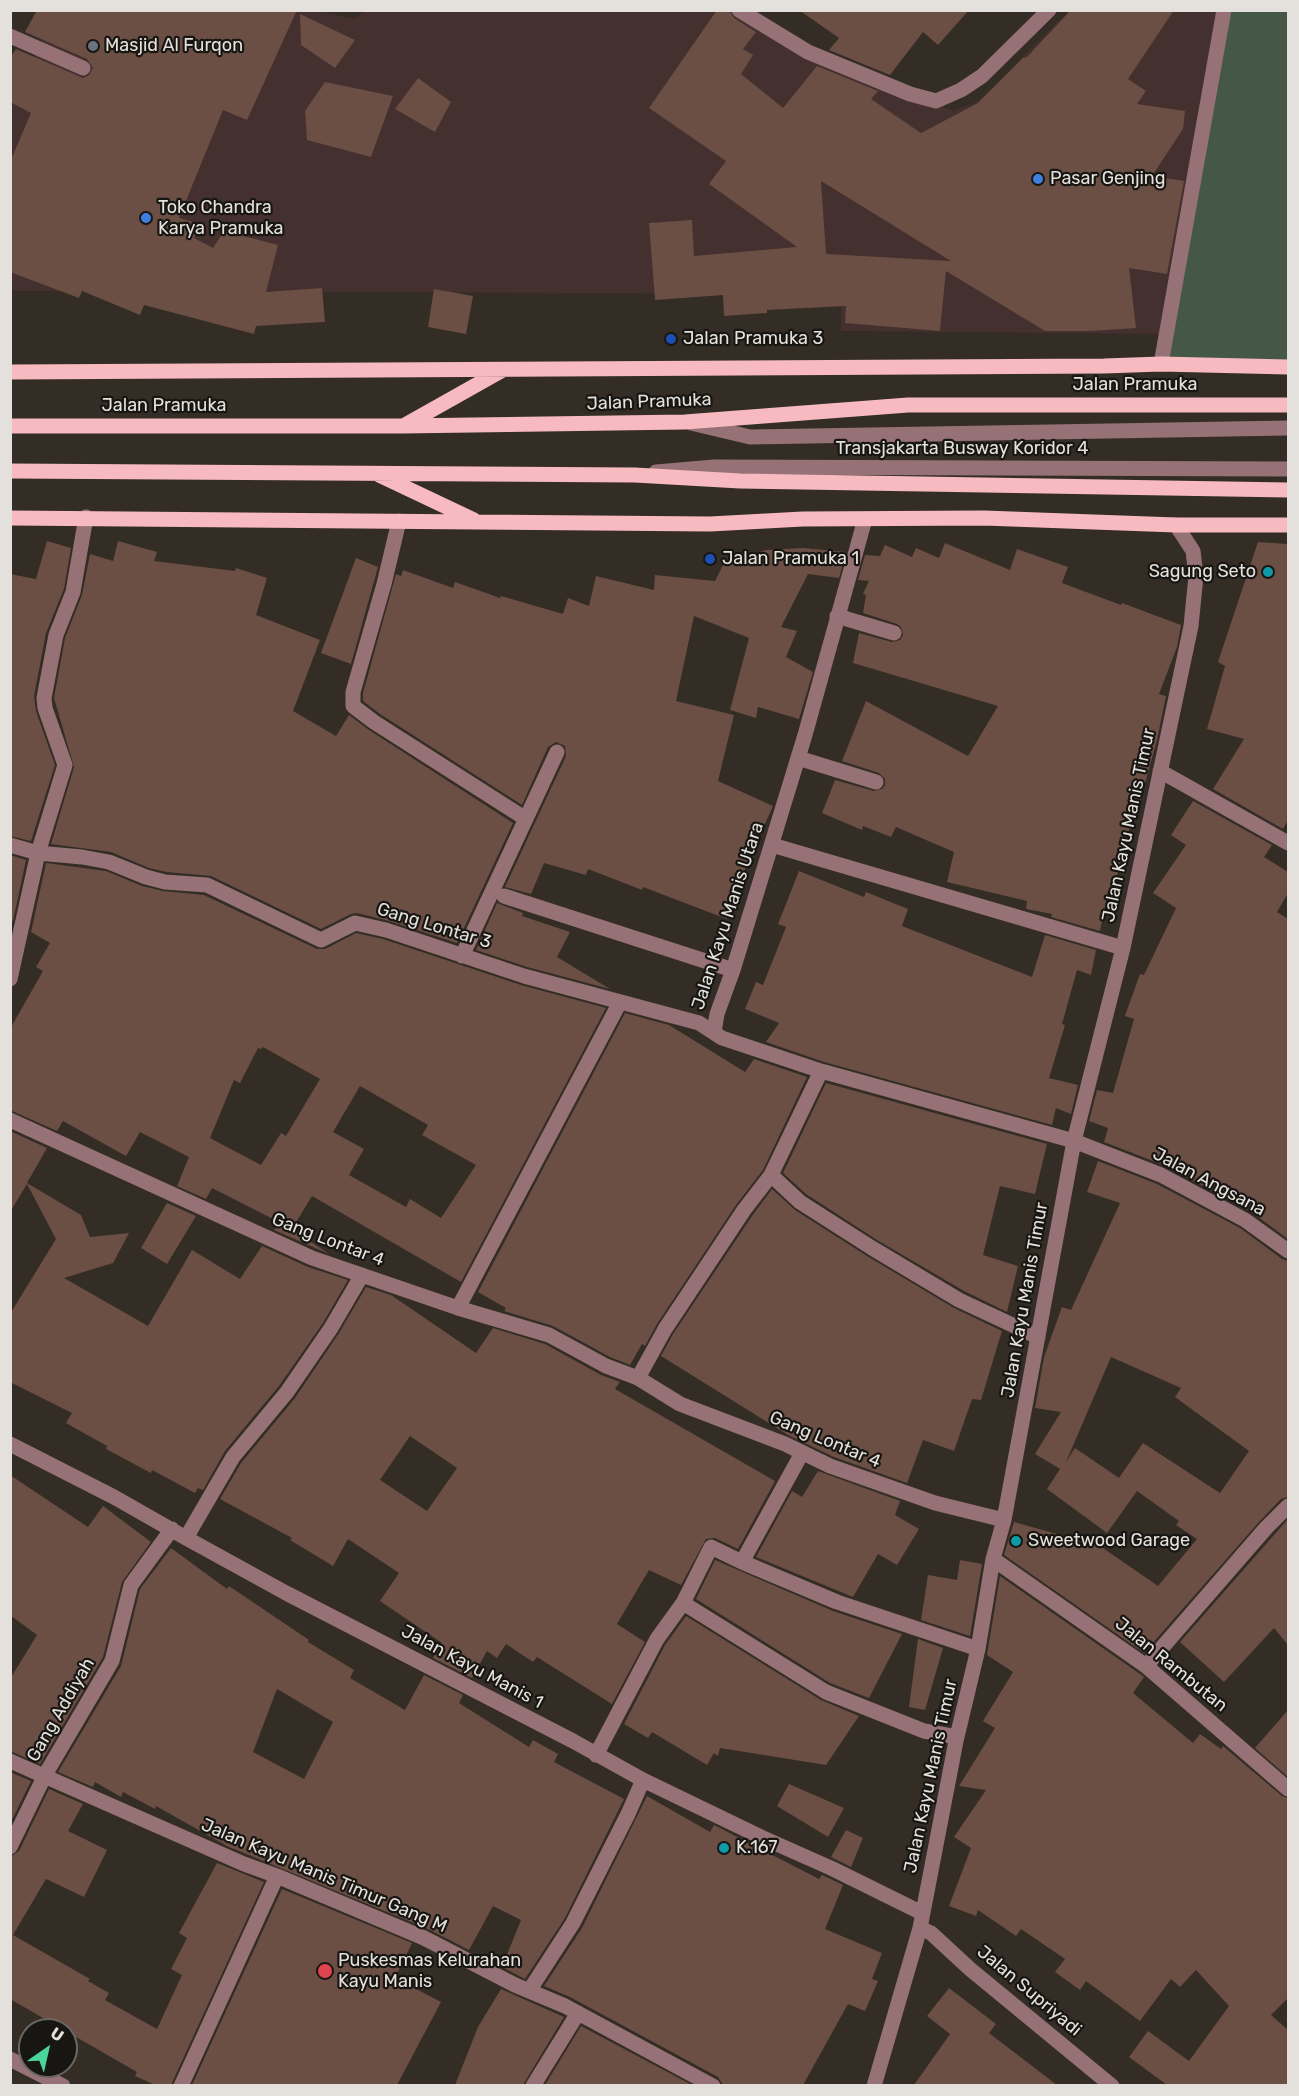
<!DOCTYPE html>
<style>
body{margin:0}
#map{position:relative;width:1299px;height:2096px;overflow:hidden;background:#332d25;font-family:Rubik,sans-serif}
canvas{display:block}
.frame{position:absolute;inset:0;border:12px solid #e4e0db;pointer-events:none}
.north{position:absolute;left:18px;top:2018px;width:60px;height:60px;box-sizing:border-box;background:#181612;border:2px solid #6a6762;border-radius:50%;rotate:34deg;font-size:16px;font-weight:700;line-height:24px;text-align:center;color:#e4e0db}
.north::after{content:'';display:block;margin:auto;width:21px;height:27px;background:#4ad49c;clip-path:polygon(50% 0,100% 100%,50% 72%,0 100%)}
</style>
<div id="map">
<canvas width="1299" height="2096"></canvas>
<div class="frame"></div>
<div class="north">U</div>
</div>
<script>
const ctx = document.querySelector('canvas').getContext('2d');
ctx.lineJoin = 'round';
function paint(path, color) { ctx.fillStyle = color; ctx.fill(path, 'evenodd'); }
const shape = rows => new Path2D(rows.map(r => 'M' + r).join(''));
function stroke(path, color, width, dash) { ctx.strokeStyle = color; ctx.lineWidth = width; ctx.lineCap = dash ? 'butt' : 'round'; ctx.setLineDash(dash || []); ctx.stroke(path); }
function label(font, color, halo, rows, align = 'center') {
  ctx.font = font + ' Rubik,sans-serif'; ctx.lineWidth = 4.5; ctx.setLineDash([]); ctx.textBaseline = 'middle'; ctx.strokeStyle = halo; ctx.fillStyle = color; for (const [text, x, y, turn = 0] of rows) {
    ctx.save(); ctx.translate(x, y); ctx.rotate((+turn || 0) * Math.PI / 180); ctx.textAlign = isNaN(turn) ? turn : align; if (halo) ctx.strokeText(text, 0, 0); ctx.fillText(text, 0, 0); ctx.restore();
  }
}
paint(shape([
 [366,10,734,11,953,111,977,102,1069,11,1218,11,1160,334,841,331,841,294,11,291,11,108,53,16,318,11,354,19]
]), '#44302e');
paint(shape([
 [1223,11,1288,11,1288,366,1161,364]
]), '#455847');
paint(shape([
 [37,10,297,10,247,120,223,110,179,218,200,224,194,238,213,248,224,231,278,245,266,292,322,288,325,322,256,326,254,334,144,305,140,315,82,291,79,298,10,272,10,162,31,113,10,102,10,58,16,49,83,78,89,75,93,68,87,59,25,32],
 [717,10,729,10,734,18,756,32,743,49,753,55,741,74,783,108,817,66,878,91,871,99,921,133,978,103,1024,57,1026,58,1071,10,1174,10,1128,79,1146,91,1137,104,1185,111,1183,129,1152,176,1184,181,1167,274,1129,268,1136,328,1090,331,1045,331,946,271,940,331,845,323,846,306,767,310,767,313,724,316,723,295,655,300,649,223,692,220,694,256,797,247,709,184,726,161,649,108],
 [821,181,951,261,826,254],
 [799,10,969,10,938,45,923,32,890,75,829,50,839,38],
 [300,14,355,40,335,68,301,45],
 [418,78,451,102,435,132,395,109],
 [325,82,393,96,371,157,307,140,305,111],
 [434,289,473,296,466,334,428,327],
 [47,541,71,548,64,589,46,633,34,696,36,711,55,765,31,841,10,836,10,574,36,579],
 [118,541,157,552,154,561,235,571,236,568,267,578,256,615,320,640,293,711,336,736,349,715,369,730,513,823,457,943,389,921,357,913,351,914,321,929,211,876,167,872,149,868,111,852,51,844,74,767,54,698,65,638,82,595,90,554,113,561],
 [1258,542,1288,544,1288,820,1283,829,1213,789,1244,739,1207,729,1225,666,1218,662],
 [945,543,1010,570,1017,549,1068,567,1062,583,1121,605,1122,603,1181,625,1177,647,1159,694,1166,696,1157,740,1137,812,1134,811,1113,892,1108,891,1100,931,1051,917,1052,914,1026,909,1027,901,947,882,954,852,896,827,891,837,863,826,862,830,822,813,835,780,874,791,882,789,885,785,885,779,879,773,842,761,866,701,968,756,998,706,853,663,859,633,892,642,900,640,903,635,901,627,897,624,863,613,866,595,863,594,869,581,858,580,865,555,880,556,885,545,912,557,916,548,939,558],
 [803,548,846,552,839,578,808,574,781,627,797,631,786,657,813,672,799,719,758,707,756,718,730,710,749,638,694,616,676,701,734,715,718,781,773,806,747,864,727,919,643,887,642,890,588,869,586,875,544,863,531,894,505,887,566,756,565,746,556,742,548,747,522,805,380,714,363,701,363,693,396,574,401,576,403,570,453,588,455,582,500,598,501,596,563,614,568,598,589,606,596,576,654,590,655,575,715,581,724,563,766,550],
 [356,558,378,567,351,664,321,653],
 [1193,801,1272,845,1264,857,1288,872,1288,893,1277,912,1288,919,1288,1239,1250,1211,1166,1166,1104,1142,1108,1128,1089,1121,1097,1090,1113,1093,1134,1019,1125,1016,1140,974,1144,975,1176,908,1153,893,1186,845,1171,835],
 [10,855,26,860,13,921,10,920],
 [46,863,106,871,142,886,163,891,204,895,317,949,325,949,356,933,383,939,521,985,606,1008,461,1282,312,1196,292,1229,329,1254,274,1230,279,1222,212,1188,206,1199,177,1186,189,1157,140,1132,126,1156,63,1121,57,1131,10,1110,10,1029,43,971,36,967,50,943,31,932],
 [263,1047,320,1079,286,1136,281,1133,261,1165,210,1138,234,1080,240,1083,258,1048,261,1049],
 [360,1086,428,1125,422,1135,476,1165,441,1218,410,1199,406,1207,349,1175,364,1149,333,1132],
 [799,871,864,897,866,892,908,909,902,926,1032,977,1045,935,1096,950,1091,975,1077,970,1062,1024,1065,1025,1049,1078,1078,1085,1071,1114,1056,1108,1052,1125,824,1062,766,1042,779,1023,745,1009,756,982,763,985,786,927,778,924],
 [497,903,523,913,522,916,570,932,557,957,610,989,527,967,476,950],
 [625,1013,669,1025,745,1072,754,1059,807,1077,763,1170,736,1205,657,1324,645,1346,642,1344,630,1365,610,1357,553,1326,504,1311,506,1308,478,1292],
 [826,1083,1047,1144,1035,1194,1000,1186,983,1255,1018,1266,1007,1312,964,1291,877,1240,806,1194,783,1173],
 [10,1131,47,1148,27,1183,81,1215,90,1237,129,1233,113,1263,64,1278,148,1326,192,1250,240,1279,262,1246,308,1267,348,1280,323,1323,279,1386,225,1451,203,1490,198,1488,195,1493,152,1470,151,1473,106,1449,107,1446,66,1423,72,1413,10,1382,10,1314,56,1239,27,1184,10,1212],
 [1098,1161,1157,1184,1240,1228,1282,1259,1288,1261,1288,1497,1281,1499,1259,1522,1144,1653,1004,1555,1014,1522,1100,1546,1158,1586,1197,1539,1176,1525,1179,1521,1137,1491,1107,1533,1047,1489,1060,1469,1035,1454,1061,1412,1035,1408,1044,1357,1062,1307,1071,1310,1120,1203,1087,1192],
 [1111,1357,1181,1388,1175,1397,1249,1451,1220,1493,1143,1443,1119,1478,1075,1448,1066,1462],
 [772,1189,795,1210,867,1256,954,1308,1002,1331,981,1400,972,1399,954,1451,923,1440,907,1483,834,1457,788,1435,661,1356,673,1334,752,1216],
 [167,1203,196,1216,167,1264,141,1248],
 [366,1287,391,1295,476,1353,493,1328,545,1344,601,1375,620,1382,615,1389,775,1481,738,1549,715,1538,706,1539,681,1585,649,1570,617,1624,645,1642,612,1704,537,1657,533,1662,506,1644,497,1658,487,1651,472,1678,433,1658,442,1643,380,1601,399,1573,348,1539,333,1566,290,1540,292,1538,220,1499,241,1463,295,1398,339,1333],
 [410,1436,457,1468,427,1511,380,1480],
 [818,1471,900,1501,895,1515,919,1529,897,1565,878,1554,853,1597,756,1557,792,1491,802,1497],
 [10,1475,88,1527,103,1506,151,1542,122,1582,103,1657,40,1764,10,1751,10,1679,37,1635,10,1615],
 [1288,1519,1288,1645,1274,1628,1224,1682,1180,1642],
 [171,1548,227,1589,229,1586,309,1640,308,1642,354,1670,350,1678,405,1710,424,1675,463,1695,459,1703,529,1747,533,1740,558,1754,554,1762,624,1799,565,1918,525,1979,502,1967,521,1920,493,1906,469,1950,428,1929,227,1846,156,1806,155,1809,123,1792,121,1797,95,1782,93,1787,58,1772,121,1666,140,1589],
 [277,1689,333,1722,304,1779,253,1752],
 [715,1560,833,1611,902,1634,869,1698,830,1683,696,1599],
 [960,1560,982,1564,970,1636,921,1620,928,1575,957,1580],
 [1000,1576,1140,1674,1144,1677,1133,1693,1193,1743,1200,1734,1221,1749,1223,1746,1282,1796,1288,1798,1288,1998,1271,2015,1288,2030,1288,2085,1167,2085,1129,2057,1148,2031,1189,2061,1229,2006,1196,1970,1180,1987,1171,1979,1140,2021,1086,1981,1080,1990,1055,1972,1065,1959,1021,1929,1016,1936,978,1910,976,1916,949,1906,971,1848,954,1837,986,1790,959,1786,995,1728,983,1721,1013,1672,987,1655],
 [686,1616,821,1700,859,1716,826,1765,720,1748,718,1756,714,1753,707,1765,652,1732,648,1738,624,1724,665,1645],
 [918,1639,943,1648,925,1710,909,1707],
 [1288,1710,1288,1777,1255,1748],
 [10,1772,31,1781,10,1824],
 [789,1784,844,1808,828,1837,777,1806],
 [49,1789,83,1804,68,1831,107,1850,84,1897,46,1879,13,1935,90,1979,88,1981,109,1993,105,2000,157,2029,182,1975,171,1969,187,1938,179,1933,217,1863,264,1882,171,2085,155,2085,135,2076,137,2072,10,1999,10,1857,19,1851],
 [647,1796,710,1832,714,1825,819,1879,822,1875,843,1885,825,1929,882,1953,872,1979,878,1981,865,2011,848,2004,803,2085,723,2085,718,2077,570,1997,544,1986,582,1928],
 [846,1830,863,1838,851,1867,831,1857],
 [282,1889,412,1943,395,1978,441,2002,397,2085,192,2085],
 [949,1988,996,2024,989,2033,1057,2085,914,2085,950,2034,927,2016],
 [501,1989,564,2017,523,2085,455,2085,478,2027],
 [581,2026,692,2085,545,2085]
]), '#6b4e44');
stroke(shape([
 [739,10,808,52,910,94,936,101,961,90,982,76,1049,10],
 [10,36,83,68],
 [1161,364,1224,10],
 [691,423,750,437,1288,428],
 [656,472,714,467,1288,469],
 [399,521,384,584,353,692,353,706,374,722,526,819],
 [837,616,894,633],
 [798,758,876,782],
 [1160,771,1288,843],
 [10,845,38,853,82,857,109,862,146,877,165,882,207,885,321,940,355,923,386,930,524,976,699,1023,722,1038,821,1071,1074,1141,1161,1175,1245,1220,1288,1251],
 [772,845,1123,948],
 [504,896,733,970],
 [462,956,557,752],
 [10,979,38,853,65,765,45,708,44,698,56,635,73,592,86,517],
 [714,1032,717,1014,733,970,805,735,865,519],
 [10,1120,312,1258,458,1308,549,1335,606,1366,638,1378,680,1404,785,1444,830,1466,935,1503,1004,1520],
 [771,1175,800,1202,872,1248,959,1300,1038,1337],
 [458,1308,620,1002],
 [638,1378,665,1329,744,1210,771,1175,821,1071],
 [10,1444,114,1497,186,1538,286,1593,573,1741,643,1780,761,1837,833,1869,922,1913],
 [186,1538,233,1457,287,1392,331,1328,362,1275],
 [993,1559,1146,1666,1288,1789],
 [742,1562,837,1602,978,1649],
 [683,1603,826,1692,924,1731,957,1737],
 [1146,1666,1266,1528,1288,1506],
 [596,1755,657,1639,683,1603,711,1547,742,1562,802,1453],
 [10,1761,244,1864,277,1876,424,1938,515,1985,565,2006,713,2086],
 [10,1847,45,1775,112,1661,131,1585,172,1529],
 [920,1928,931,1933,970,1969,1112,2086],
 [529,1991,573,1923,628,1814,643,1780],
 [10,2059,63,2086],
 [181,2086,277,1876],
 [533,2086,578,2013],
 [874,2086,920,1928,956,1741,978,1649,993,1559,1004,1520,1074,1141,1123,948,1191,626,1196,576,1193,551,1176,525]
]), '#967276', 15);
stroke(shape([
 [10,372,1104,366,1161,364,1288,367],
 [405,425,501,371],
 [10,426,402,426,685,422,908,405,1288,405],
 [10,471,635,475,740,481,1288,490],
 [379,475,474,520],
 [10,518,710,524,803,519,984,518,1176,525,1288,525]
]), '#f6bac0', 15);
for (const [x, y, r, color] of [
 [93,46,6,"#6b7280"],
 [1038,179,6,"#3f7fe0"],
 [146,218,6,"#3f7fe0"],
 [671,339,6,"#1a4fb4"],
 [710,559,6,"#1a4fb4"],
 [1268,572,6,"#0f9aa8"],
 [1016,1541,6,"#0f9aa8"],
 [724,1848,6,"#0f9aa8"],
 [325,1971,8,"#e0444e"]
]) { const dot = new Path2D(); dot.arc(x, y, r, 0, 2 * Math.PI); ctx.fillStyle = color; ctx.fill(dot); stroke(dot, '#181612', 2); }
label('18px', '#e4e0db', '#181612', [
 ["Masjid Al Furqon",105,46],
 ["Pasar Genjing",1050,179],
 ["Toko Chandra",158,208],
 ["Karya Pramuka",158,229],
 ["Jalan Pramuka 3",683,339],
 ["Jalan Pramuka 1",722,559],
 ["Sagung Seto",1256,572,"right"],
 ["Sweetwood Garage",1028,1541],
 ["K.167",736,1848],
 ["Puskesmas Kelurahan",338,1961],
 ["Kayu Manis",338,1982]
], 'left');
label('18px', '#e4e0db', '#181612', [
 ["Jalan Pramuka",1135,385],
 ["Jalan Pramuka",649,402,-2],
 ["Jalan Pramuka",164,406],
 ["Transjakarta Busway Koridor 4",962,449],
 ["Jalan Kayu Manis Timur",1129,825,-78],
 ["Jalan Kayu Manis Utara",728,916,-72],
 ["Gang Lontar 3",434,926,17],
 ["Jalan Angsana",1209,1182,28],
 ["Gang Lontar 4",328,1240,21],
 ["Jalan Kayu Manis Timur",1025,1300,-80],
 ["Gang Lontar 4",825,1440,23],
 ["Jalan Rambutan",1171,1665,39],
 ["Jalan Kayu Manis 1",472,1667,28],
 ["Gang Addiyah",61,1710,-60],
 ["Jalan Kayu Manis Timur",931,1776,-78],
 ["Jalan Kayu Manis Timur Gang M",324,1876,23],
 ["Jalan Supriyadi",1029,1991,40]
]);
</script>
